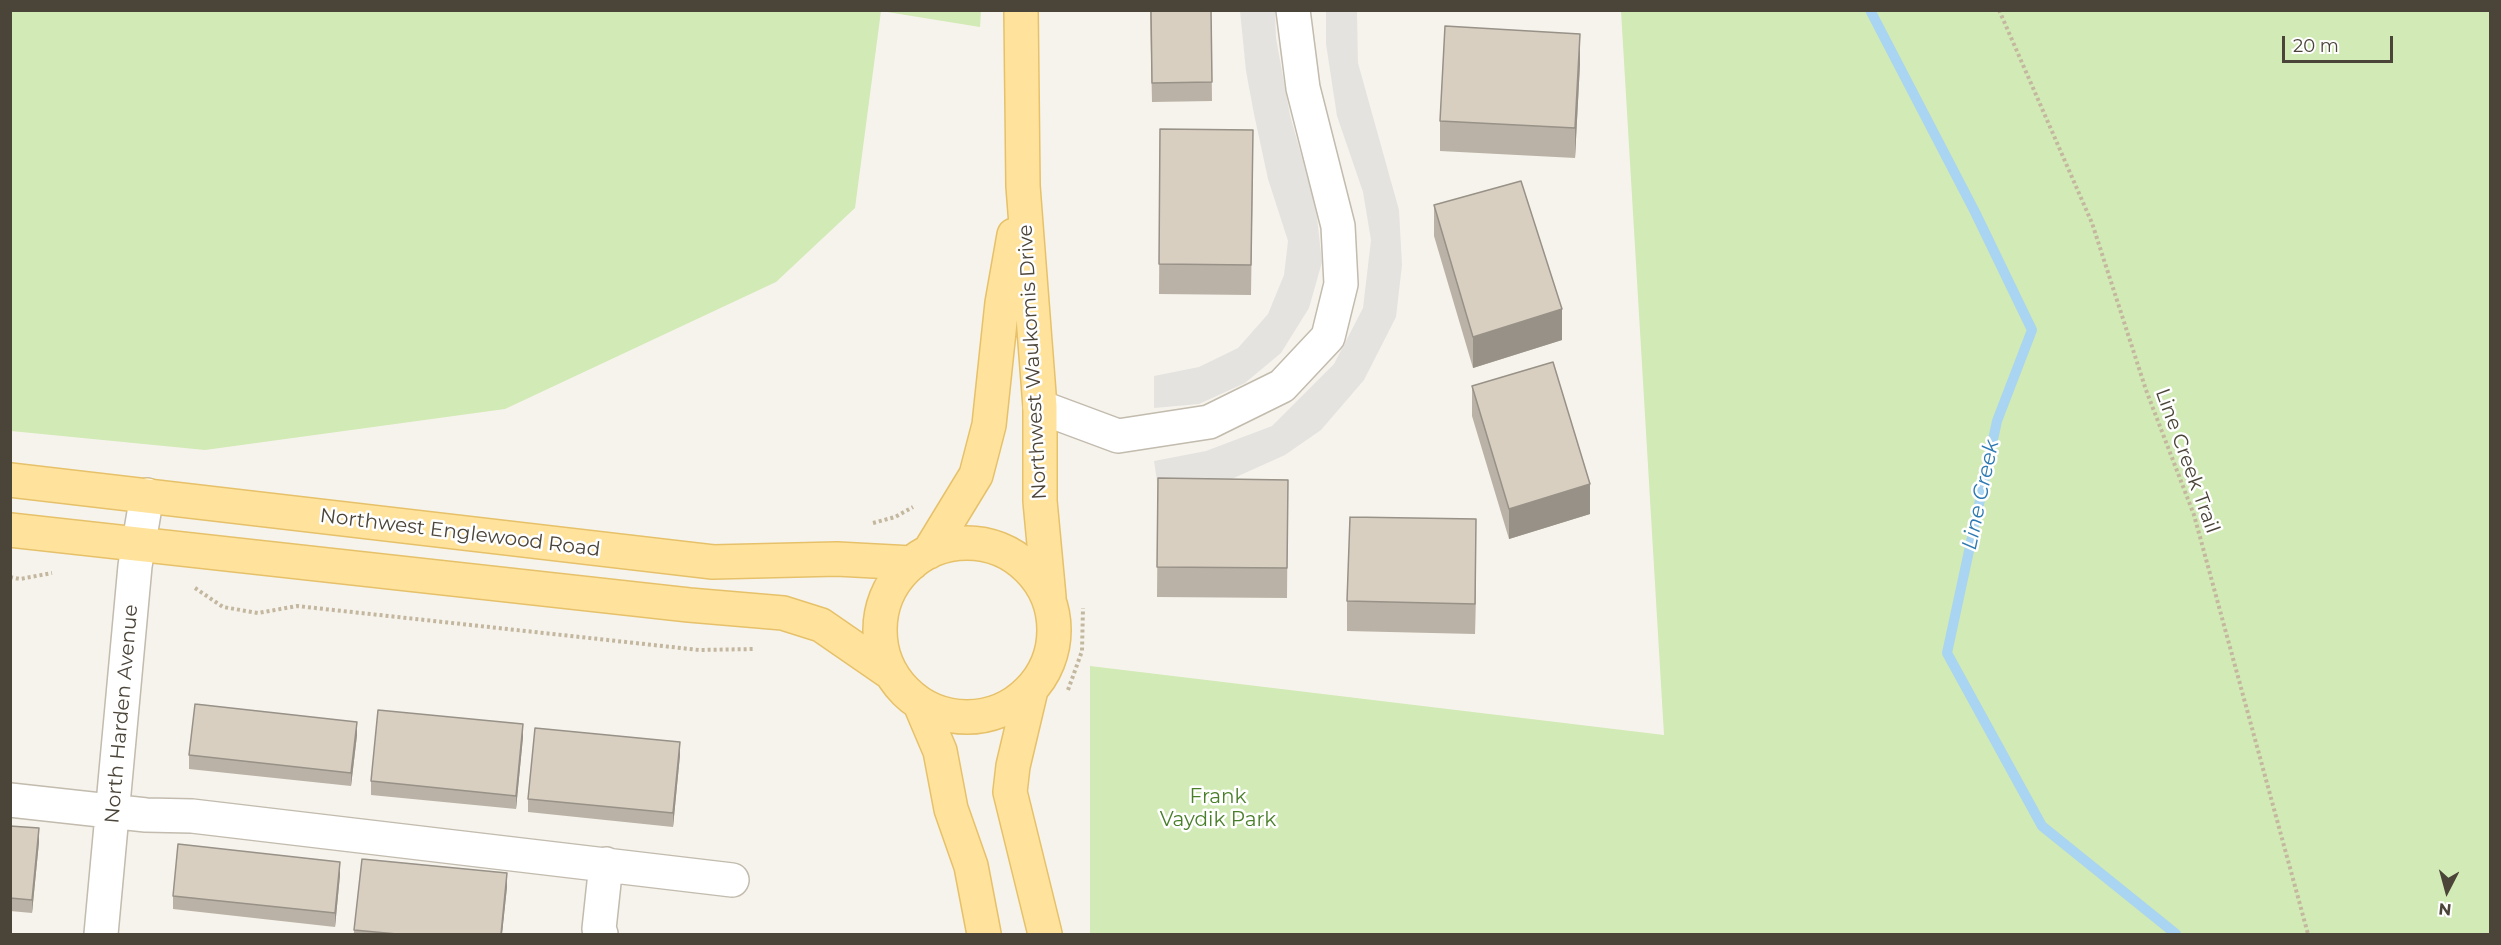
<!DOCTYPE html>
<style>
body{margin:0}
#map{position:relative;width:2501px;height:945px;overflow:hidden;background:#f6f3ec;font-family:Montserrat,sans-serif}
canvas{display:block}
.frame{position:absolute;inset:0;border:12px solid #4b4439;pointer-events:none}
.north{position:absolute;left:2417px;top:861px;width:60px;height:60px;-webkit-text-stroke:4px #fff;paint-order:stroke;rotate:186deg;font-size:16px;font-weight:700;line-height:24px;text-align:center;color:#4b4439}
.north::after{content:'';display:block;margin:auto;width:21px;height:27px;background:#4b4439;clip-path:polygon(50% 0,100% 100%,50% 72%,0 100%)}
.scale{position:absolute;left:2282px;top:36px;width:111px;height:27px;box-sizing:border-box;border:3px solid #4b4439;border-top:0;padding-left:8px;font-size:18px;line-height:21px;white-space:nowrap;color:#4b4439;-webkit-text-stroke:4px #fff;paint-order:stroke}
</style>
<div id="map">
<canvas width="2501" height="945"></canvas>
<div class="frame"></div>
<div class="north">N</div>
<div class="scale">20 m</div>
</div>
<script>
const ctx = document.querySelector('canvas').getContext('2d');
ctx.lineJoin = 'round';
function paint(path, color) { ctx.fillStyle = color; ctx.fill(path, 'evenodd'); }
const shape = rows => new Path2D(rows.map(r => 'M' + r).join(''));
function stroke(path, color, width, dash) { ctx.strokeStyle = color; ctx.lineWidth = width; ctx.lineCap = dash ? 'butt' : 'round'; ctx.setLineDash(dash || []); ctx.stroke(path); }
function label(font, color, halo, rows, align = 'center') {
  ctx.font = font + ' Montserrat,sans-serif'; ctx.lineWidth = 5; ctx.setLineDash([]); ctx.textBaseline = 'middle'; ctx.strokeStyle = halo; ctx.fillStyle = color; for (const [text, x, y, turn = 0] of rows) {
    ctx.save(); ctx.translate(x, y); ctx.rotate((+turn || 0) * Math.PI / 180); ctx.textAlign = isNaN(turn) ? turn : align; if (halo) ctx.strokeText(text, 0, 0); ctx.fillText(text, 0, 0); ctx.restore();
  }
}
paint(shape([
 [10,11,981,10,981,11,980,27,881,11,855,208,776,282,505,409,205,450,11,431],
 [1621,11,2490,11,2490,934,1090,934,1090,666,1664,735]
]), '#d2eab5');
paint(shape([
 [1240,11,1275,11,1276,38,1290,115,1316,208,1322,262,1309,308,1281,353,1245,383,1199,404,1154,408,1154,376,1199,367,1238,348,1268,314,1284,275,1288,241,1268,179,1254,114,1246,71],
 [1326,11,1357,11,1358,63,1399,210,1402,265,1396,317,1364,380,1321,430,1285,455,1225,482,1158,488,1154,461,1206,451,1272,426,1334,364,1363,308,1371,240,1363,192,1337,116,1326,44]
]), '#e5e3e0');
stroke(shape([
 [1870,10,1975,212,2032,330,1997,421,1947,653,2042,826,2176,934]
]), '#a9d4f2', 10);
const minor = shape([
 [1040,407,1118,436,1209,422,1282,386,1328,337,1341,284,1338,226,1303,88,1293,10],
 [10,800,146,815,192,816,732,880],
 [101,934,135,566,147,495],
 [601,934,599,929,606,864]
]);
const major = shape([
 [1021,10,1023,186,1040,407,1040,501,1049,597],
 [10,480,713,562,837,559,912,563],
 [10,530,689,605,783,613,821,625,892,674],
 '880 630a87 87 0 1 1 174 0a87 87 0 1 1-174 0Z',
 [929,552,976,475,989,425,1002,303,1014,235],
 [1031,690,1013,766,1010,792,1045,934],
 [920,704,940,751,951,809,971,866,984,934]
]);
stroke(minor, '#c2bbae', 36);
stroke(major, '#e6c16a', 36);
stroke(shape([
 [1999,10,2092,223,2146,390,2194,515,2308,934],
 [873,523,895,517,913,507],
 [10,577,20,579,52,573],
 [195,588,223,607,258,613,297,606,699,650,754,649],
 [1068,690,1082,651,1083,608]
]), '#c4b79f', 4, [3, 3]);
stroke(minor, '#fff', 33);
stroke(major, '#ffe39c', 33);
paint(shape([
 [1150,10,1211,10,1212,101,1152,102],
 [1580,64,1575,158,1440,151,1440,121],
 [1160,129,1253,160,1251,295,1159,294],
 [1434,205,1562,340,1473,368,1434,236],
 [1472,386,1590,514,1509,539,1472,416],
 [1158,478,1288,480,1287,598,1157,597],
 [1476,550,1475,634,1347,631,1347,601],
 [357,735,351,786,189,769,189,755],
 [523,737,516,809,371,795,371,781],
 [680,755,673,827,528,812,528,799],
 [10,826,39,842,32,913,10,911],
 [340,875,335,927,173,909,173,896],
 [507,887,502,934,354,934,354,930]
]), '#bab2a6');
paint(shape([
 [1580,34,1580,64,1575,158,1575,128],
 [1562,309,1562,340,1473,368,1473,337],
 [1590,484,1590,514,1509,539,1509,509],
 [1476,519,1476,550,1475,634,1475,604],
 [357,722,357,735,351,786,351,773],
 [523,724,523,737,516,809,516,796],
 [680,742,680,755,673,827,673,813],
 [39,828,39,842,32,913,32,900],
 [340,862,340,875,335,927,335,913],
 [507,873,507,887,502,934,501,934]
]), '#979187');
const building = shape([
 [1151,10,1211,10,1212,82,1152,83,1151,10],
 [1445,26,1580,34,1575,128,1440,121,1445,26],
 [1160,129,1253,130,1251,265,1159,264,1160,129],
 [1521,181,1562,309,1473,337,1434,205,1521,181],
 [1553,362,1590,484,1509,509,1472,386,1553,362],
 [1158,478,1288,480,1287,568,1157,567,1158,478],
 [1350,517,1476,519,1475,604,1347,601,1350,517],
 [195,704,357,722,351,773,189,755,195,704],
 [378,710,523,724,516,796,371,781,378,710],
 [535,728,680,742,673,813,528,799,535,728],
 [10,826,39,828,32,900,10,898,10,826],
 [178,844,340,862,335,913,173,896,178,844],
 [362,859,507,873,501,934,397,934,354,930,362,859]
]);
paint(building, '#d8cfc1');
stroke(building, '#979187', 1.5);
label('20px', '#4b4439', '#fff', [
 ["Northwest Waukomis Drive",1033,362,-93],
 ["Line Creek Trail",2187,461,70],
 ["Northwest Englewood Road",460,533,7],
 ["North Harden Avenue",122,714,-85]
]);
label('20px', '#4a7f2a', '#fff', [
 ["Frank",1218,797],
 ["Vaydik Park",1218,820]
]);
label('italic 21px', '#2e7ab2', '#fff', [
 ["Line Creek",1981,495,-78]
]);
</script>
